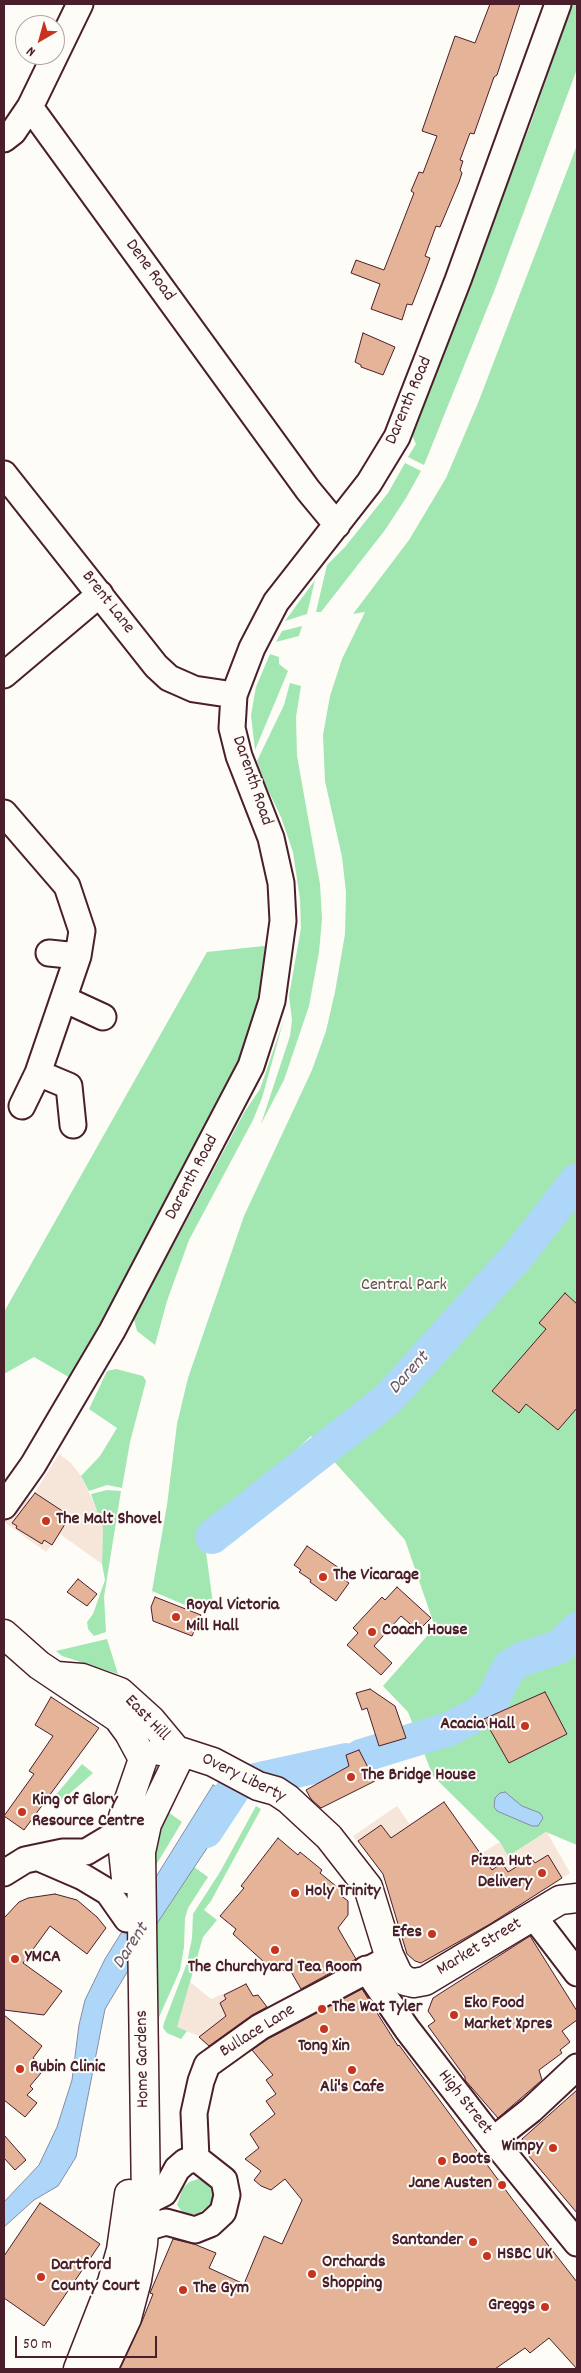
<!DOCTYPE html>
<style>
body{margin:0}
#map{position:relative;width:581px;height:2373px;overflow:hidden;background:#fdfcf7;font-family:Dekko,sans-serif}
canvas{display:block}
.frame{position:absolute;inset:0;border:5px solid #4a1f2b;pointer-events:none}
.north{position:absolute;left:15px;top:15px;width:50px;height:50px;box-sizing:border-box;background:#fdfcf7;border:1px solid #b5a4a5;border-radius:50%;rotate:218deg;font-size:14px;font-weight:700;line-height:20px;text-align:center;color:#4a1f2b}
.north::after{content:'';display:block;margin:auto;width:18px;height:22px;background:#c8321e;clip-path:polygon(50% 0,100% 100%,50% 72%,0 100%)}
.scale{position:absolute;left:15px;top:2336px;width:142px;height:22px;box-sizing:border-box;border:2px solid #4a1f2b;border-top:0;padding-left:6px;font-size:15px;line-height:18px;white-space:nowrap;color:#4a1f2b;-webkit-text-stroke:4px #fdfcf7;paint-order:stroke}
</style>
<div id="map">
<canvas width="581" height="2373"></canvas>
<div class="frame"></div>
<div class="north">N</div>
<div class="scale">50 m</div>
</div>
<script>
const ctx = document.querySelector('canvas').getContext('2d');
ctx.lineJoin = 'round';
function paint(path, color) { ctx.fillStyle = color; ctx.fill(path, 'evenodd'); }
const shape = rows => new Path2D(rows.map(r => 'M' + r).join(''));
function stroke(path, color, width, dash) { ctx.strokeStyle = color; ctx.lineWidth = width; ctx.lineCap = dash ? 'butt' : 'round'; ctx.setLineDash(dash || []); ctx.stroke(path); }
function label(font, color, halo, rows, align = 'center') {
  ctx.font = font + ' Dekko,sans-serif'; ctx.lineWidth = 4; ctx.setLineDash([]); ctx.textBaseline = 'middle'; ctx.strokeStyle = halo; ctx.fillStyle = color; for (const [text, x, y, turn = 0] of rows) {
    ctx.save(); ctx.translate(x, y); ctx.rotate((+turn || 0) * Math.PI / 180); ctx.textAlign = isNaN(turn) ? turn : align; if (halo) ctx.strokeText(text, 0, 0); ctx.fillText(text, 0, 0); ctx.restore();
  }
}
paint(shape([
 [59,1454,71,1463,81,1476,94,1503,103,1528,102,1564,60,1534,46,1552,4,1522,26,1496,31,1499],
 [397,1806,445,1875,500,1842,508,1855,547,1832,570,1873,466,1939,426,1962,415,1961,407,1954,383,1874,353,1836],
 [190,1982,211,1999,246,1984,253,1996,258,1995,272,2012,215,2050,199,2036,176,2027]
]), '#f6e6da');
paint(shape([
 [572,4,577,4,577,69,495,289,424,465,408,457,416,444,411,433,531,123],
 [577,145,577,1845,546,1832,508,1856,500,1842,433,1776,408,1712,383,1686,435,1627,405,1540,311,1436,204,1537,213,1604,191,1598,185,1605,152,1591,167,1505,177,1424,188,1378,244,1216,312,1070,326,1031,335,992,345,934,346,892,342,857,325,781,323,735,330,696,342,659,365,612,353,614,409,540,446,478,478,403],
 [405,463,421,471,406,498,385,530,321,612,316,612,327,565,345,547,388,493],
 [315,580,307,614,285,621],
 [302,626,299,636,276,642,282,631],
 [270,654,279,657,279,664,288,671,255,750,251,715,256,687],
 [290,683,301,686,296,717,297,756,320,884,322,919,319,952,309,1006,284,1080,261,1124,290,1036,292,1020,289,996,301,928,300,899,293,852,281,817,267,788,257,761,284,705],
 [273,945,243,1056,72,1379,34,1357,4,1374,4,1312,207,952],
 [284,1019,262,1098,253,1120,189,1240,167,1301,155,1345,137,1331,134,1319,245,1111,260,1089],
 [116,1369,143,1376,146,1381,130,1442,122,1488,107,1485,89,1491,81,1476,100,1456,117,1428,89,1409,107,1371],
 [107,1490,121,1491,104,1597,106,1632,94,1636,88,1629,87,1622,93,1614,105,1580,102,1564,103,1528,91,1494],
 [107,1639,118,1674,62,1656,56,1651],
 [82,1764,93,1773,59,1803,53,1798],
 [256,1806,261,1809,211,1901,204,1910,217,1920,203,1937,177,2027,187,2031,181,2039,167,2033,163,2028,164,2023,187,1963,192,1938,193,1914,220,1872],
 [168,1812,182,1822,153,1870,153,1849],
 [194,1867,208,1877,188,1908,185,1918,184,1947,180,1970,156,2024,150,1934],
 [198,2179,203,2180,211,2189,213,2195,210,2205,197,2214,184,2214,177,2205,183,2188,189,2182]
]), '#a2e6b2');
const water = shape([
 [213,1785,237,1797,217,1833,150,1934,105,2009,76,2157,58,2186,34,2200,4,2227,4,2202,39,2165,57,2127,72,2080,79,2025,85,2000,105,1959,213,1785],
 [505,1792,522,1806,540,1813,543,1818,538,1826,532,1826,497,1811,494,1807,495,1798,500,1793,505,1792]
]);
paint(water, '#add6f8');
stroke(water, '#858da6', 1);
stroke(shape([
 [212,1537,388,1399,519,1254,577,1180],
 [361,1756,449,1729,478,1714,491,1703,509,1667,522,1659,559,1647,577,1629],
 [206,1831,237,1784,346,1760]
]), '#add6f8', 34);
const building = shape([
 [490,4,520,4,497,75,494,77,474,134,470,133,460,160,463,161,460,170,462,173,459,182,440,227,436,226,425,256,430,258,424,274,412,305,407,304,402,320,371,309,380,284,351,273,356,260,384,270,414,193,411,191,419,172,423,173,437,136,422,131,455,36,475,43,490,4],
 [363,333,395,347,383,375,361,367,361,365,355,362,363,333],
 [565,1293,577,1304,577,1408,558,1430,526,1404,519,1413,492,1391,546,1329,539,1323,565,1293],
 [35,1493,70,1516,52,1545,44,1540,42,1544,16,1528,17,1526,12,1523,35,1493],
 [307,1546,339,1568,335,1573,349,1583,336,1601,310,1582,311,1580,299,1572,301,1570,294,1565,307,1546],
 [78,1579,97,1594,87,1606,67,1592,78,1579],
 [397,1587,431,1618,418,1631,401,1616,374,1646,392,1663,381,1675,347,1645,358,1633,353,1628,382,1597,385,1600,397,1587],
 [155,1597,201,1615,192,1636,153,1621,151,1607,155,1597],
 [370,1689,395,1706,406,1738,379,1746,367,1708,362,1710,356,1693,370,1689],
 [545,1692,567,1734,509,1763,484,1719,545,1692],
 [51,1697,99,1728,24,1830,4,1816,34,1774,29,1771,53,1736,35,1725,51,1697],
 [359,1750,375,1781,321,1808,311,1799,306,1790,349,1766,346,1755,359,1750],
 [444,1802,492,1870,502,1863,508,1872,531,1858,535,1863,548,1855,562,1878,490,1924,421,1963,415,1961,407,1954,383,1874,358,1841,381,1825,391,1838,444,1802],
 [278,1838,298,1855,300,1852,322,1870,320,1873,342,1891,339,1894,348,1901,348,1915,338,1928,356,1959,301,1989,290,1970,284,1971,278,1966,274,1971,233,1934,236,1929,220,1916,244,1888,241,1886,278,1838],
 [55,1894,77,1900,97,1917,106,1928,87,1954,50,1926,23,1963,62,1991,44,2015,4,2010,4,1918,19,1902,28,1898,55,1894],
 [530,1936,577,2011,577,2020,562,2031,570,2042,560,2050,562,2053,539,2070,542,2080,498,2118,465,2080,465,2077,428,2026,435,2021,428,2011,433,1998,530,1936],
 [246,1984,253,1996,258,1995,267,2007,252,2015,209,2046,199,2037,226,2016,220,2003,226,1999,224,1995,246,1984],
 [362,1989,398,2046,399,2045,513,2200,577,2282,577,2369,549,2338,530,2353,525,2348,495,2369,120,2369,141,2324,153,2294,150,2293,173,2239,194,2244,216,2253,209,2268,244,2284,264,2236,282,2244,302,2200,285,2179,271,2190,261,2186,254,2180,261,2171,245,2159,259,2148,250,2134,275,2114,266,2101,276,2094,266,2080,273,2075,252,2050,268,2039,362,1989],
 [4,2015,42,2046,33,2058,36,2060,32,2066,41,2073,30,2086,33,2089,27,2095,37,2103,25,2117,4,2100,4,2015],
 [577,2090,577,2213,528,2155,522,2139,577,2090],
 [4,2135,26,2160,15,2170,4,2158,4,2135],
 [40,2203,100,2244,44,2326,4,2298,4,2256,40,2203]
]);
paint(building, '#e5b397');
stroke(building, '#4a1f2b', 1);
const minor = shape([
 [80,4,30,107,308,490,337,525],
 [4,139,13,132,30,107],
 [4,474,156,666,169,678,194,689,234,695],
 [4,675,100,594],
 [4,813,67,886,82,931,78,956,38,1073,69,1086,73,1125],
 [49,953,78,956],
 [64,999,103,1017],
 [22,1106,38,1073],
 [4,1506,33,1465,112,1331,251,1066,272,1001,283,921,281,883,271,838,239,756,232,728,234,695,252,648,276,602,369,483,397,437,458,280,558,4],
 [39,1858,83,1877,108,1892,127,1919],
 [4,1873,25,1860,63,1852,86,1852,121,1831],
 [541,1926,577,1973],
 [366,1969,407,2029,493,2140,577,2243],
 [493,2140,531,2110,577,2067],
 [196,2158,194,2113,201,2081,207,2065,260,2027,379,1964],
 [143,2229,166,2222,195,2230,210,2224,223,2212,227,2195,224,2180,196,2158,185,2162,177,2169,164,2193,146,2202]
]);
const major = shape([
 [4,1634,39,1665,118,1718,129,1733,143,1759],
 [57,1676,82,1678,120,1692,151,1720,176,1750,178,1760,147,1824,141,1852,146,2202,143,2244,137,2280,127,2318,103,2369],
 [160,1751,176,1750,213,1762,258,1786,276,1791,288,1799,329,1837,368,1887,389,1955,398,1974,405,1981,414,1983,425,1981,560,1900,577,1898],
 [126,1879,121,1831,123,1817,143,1759],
 [78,2369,112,2282,121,2250,129,2194]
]);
stroke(minor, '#4a1f2b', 29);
stroke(major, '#4a1f2b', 31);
stroke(minor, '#fdfcf7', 25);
stroke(major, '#fdfcf7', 28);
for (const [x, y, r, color] of [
 [46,1521,5,"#c8321e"],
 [323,1577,5,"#c8321e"],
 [176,1617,5,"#c8321e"],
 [372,1632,5,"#c8321e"],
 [525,1726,5,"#c8321e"],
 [351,1777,5,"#c8321e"],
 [22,1812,5,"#c8321e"],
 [542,1873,5,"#c8321e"],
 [295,1893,5,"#c8321e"],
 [432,1934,5,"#c8321e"],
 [275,1950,5,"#c8321e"],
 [15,1959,5,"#c8321e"],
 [322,2009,5,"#c8321e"],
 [454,2015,5,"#c8321e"],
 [324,2029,5,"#c8321e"],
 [20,2069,5,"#c8321e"],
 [352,2070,5,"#c8321e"],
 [553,2148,5,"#c8321e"],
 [442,2161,5,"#c8321e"],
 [502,2185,5,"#c8321e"],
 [473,2242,5,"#c8321e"],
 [487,2256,5,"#c8321e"],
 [312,2274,5,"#c8321e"],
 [41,2277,5,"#c8321e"],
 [183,2290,5,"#c8321e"],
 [545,2307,5,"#c8321e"]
]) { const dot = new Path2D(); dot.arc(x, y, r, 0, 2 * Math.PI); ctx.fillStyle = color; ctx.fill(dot); stroke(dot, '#fdfcf7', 2); }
label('18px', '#4a1f2b', '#fdfcf7', [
 ["Dene Road",149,271,54],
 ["Darenth Road",410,401,-67],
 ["Brent Lane",107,603,52],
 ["Darenth Road",251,781,71],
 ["Darenth Road",193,1178,-62],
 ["East Hill",146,1719,46],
 ["Overy Liberty",243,1779,26],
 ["Market Street",480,1948,-31],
 ["Bullace Lane",258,2032,-32],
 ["Home Gardens",144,2059,-91],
 ["High Street",464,2103,52]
]);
label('18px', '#60514d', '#fdfcf7', [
 ["Central Park",404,1287]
]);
label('bold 18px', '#4a1f2b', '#fdfcf7', [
 ["The Malt Shovel",56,1521],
 ["The Vicarage",333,1577],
 ["Royal Victoria",186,1607],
 ["Mill Hall",186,1628],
 ["Coach House",382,1632],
 ["Acacia Hall",515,1726,"right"],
 ["The Bridge House",361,1777],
 ["King of Glory",32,1802],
 ["Resource Centre",32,1823],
 ["Pizza Hut",532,1863,"right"],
 ["Delivery",532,1884,"right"],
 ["Holy Trinity",305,1893],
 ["Efes",422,1934,"right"],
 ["YMCA",25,1959],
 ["The Churchyard Tea Room",275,1969,"center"],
 ["Eko Food",464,2005],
 ["Market Xpres",464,2026],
 ["The Wat Tyler",332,2009],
 ["Tong Xin",324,2048,"center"],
 ["Rubin Clinic",30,2069],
 ["Ali's Cafe",352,2089,"center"],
 ["Wimpy",543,2148,"right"],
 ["Boots",452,2161],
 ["Jane Austen",492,2185,"right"],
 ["Santander",463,2242,"right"],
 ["HSBC UK",497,2256],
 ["Orchards",322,2264],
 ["Shopping",322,2285],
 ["Dartford",51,2267],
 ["County Court",51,2288],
 ["The Gym",193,2290],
 ["Greggs",535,2307,"right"]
], 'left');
label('italic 19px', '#685668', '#fdfcf7', [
 ["Darent",410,1374,-48],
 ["Darent",132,1947,-57]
]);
</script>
